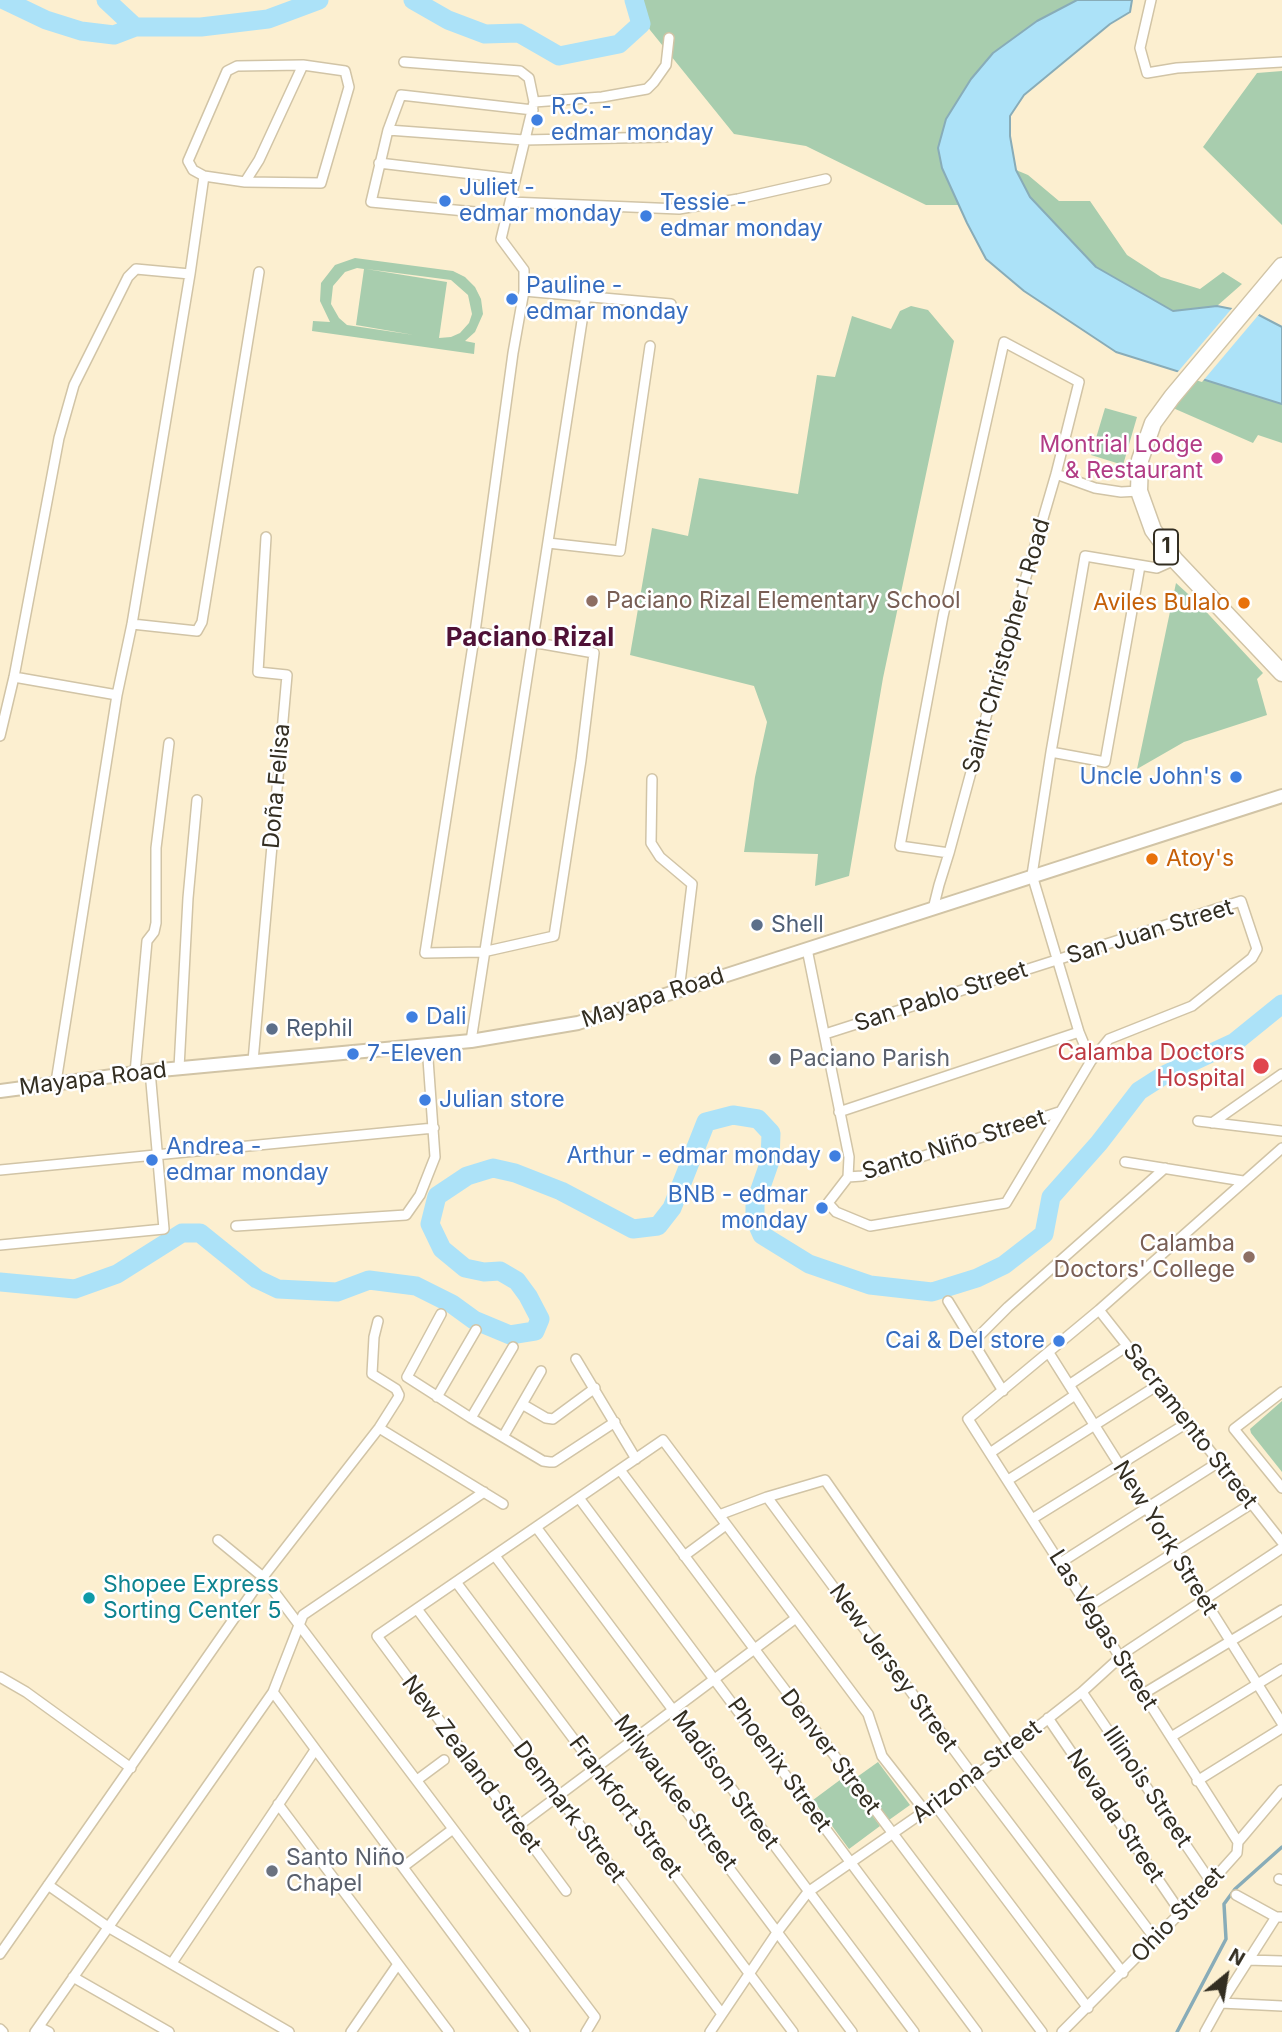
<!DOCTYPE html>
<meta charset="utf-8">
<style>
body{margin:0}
#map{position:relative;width:1282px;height:2032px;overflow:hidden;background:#fcefd0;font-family:Inter,sans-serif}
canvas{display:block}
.north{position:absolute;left:1191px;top:1941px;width:70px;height:70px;-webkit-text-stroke:5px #fff;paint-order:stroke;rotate:30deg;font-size:19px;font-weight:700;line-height:28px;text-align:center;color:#332e22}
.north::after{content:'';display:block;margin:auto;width:24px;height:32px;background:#332e22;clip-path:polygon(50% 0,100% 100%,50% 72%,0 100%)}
</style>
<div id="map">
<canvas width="1282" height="2032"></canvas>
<div class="north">N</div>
</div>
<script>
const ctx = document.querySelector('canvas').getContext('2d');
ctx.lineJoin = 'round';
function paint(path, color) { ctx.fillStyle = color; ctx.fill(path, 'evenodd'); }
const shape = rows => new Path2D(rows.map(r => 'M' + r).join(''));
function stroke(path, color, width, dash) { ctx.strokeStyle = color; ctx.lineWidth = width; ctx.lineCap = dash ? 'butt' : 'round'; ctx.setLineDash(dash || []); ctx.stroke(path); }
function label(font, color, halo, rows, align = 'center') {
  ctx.font = font + ' Inter,sans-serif'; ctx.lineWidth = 5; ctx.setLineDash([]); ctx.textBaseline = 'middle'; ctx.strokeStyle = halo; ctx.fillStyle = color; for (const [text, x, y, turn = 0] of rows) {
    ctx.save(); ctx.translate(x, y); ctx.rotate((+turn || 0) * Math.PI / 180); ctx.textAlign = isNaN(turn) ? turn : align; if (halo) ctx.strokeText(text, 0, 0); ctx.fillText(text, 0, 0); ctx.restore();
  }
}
paint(shape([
 [635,0,1077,0,1037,21,946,119,938,148,942,168,959,205,926,205,806,146,734,134,650,30],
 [1282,71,1282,225,1203,147,1257,73],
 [1016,170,1028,175,1059,201,1090,201,1127,255,1161,277,1200,289,1223,272,1242,284,1217,306,1173,311,1096,267,1030,197],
 [355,258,453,271,465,277,475,287,481,299,483,314,475,332,465,341,475,343,474,354,312,331,313,321,330,322,320,301,321,283,335,265],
 [357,268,364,269,356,325,414,335,347,325,339,318,331,304,333,286,345,272],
 [366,269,451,280,468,295,472,314,469,323,460,333,451,337,439,338,447,282],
 [911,306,928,310,954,341,883,678,849,876,815,886,818,854,744,852,755,777,767,722,754,686,630,655,652,528,688,536,699,478,798,494,817,375,835,377,852,316,891,329,900,311],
 [1198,378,1282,404,1282,443,1258,435,1253,443,1173,408],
 [1105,408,1137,417,1123,465,1091,455],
 [1176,583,1198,603,1263,673,1257,679,1267,715,1184,742,1137,769],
 [1282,1401,1282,1472,1251,1433,1250,1429],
 [878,1762,910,1805,889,1820,857,1777],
 [844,1777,880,1826,849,1849,813,1800]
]), '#a8cdae');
const water = shape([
 [1077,0,1132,0,1130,12,1110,24,1024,95,1010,116,1010,136,1016,170,1030,197,1096,267,1173,311,1217,306,1257,314,1282,327,1282,404,1116,352,1024,291,986,259,967,223,942,168,938,148,946,119,971,79,993,53,1037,21,1077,0]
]);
paint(water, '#ace2f8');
stroke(water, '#88acb8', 2);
paint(shape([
 [1234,306,1261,312,1202,382,1176,374]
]), '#fcefd0');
stroke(shape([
 [1177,2032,1226,1939,1224,1904,1235,1889,1282,1847]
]), '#88acb8', 3.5);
stroke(shape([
 [4,0,46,20,81,31,114,35,135,27,201,27,268,19,319,0],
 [106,0,135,27],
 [413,0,448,20,485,34,519,33,559,56,619,44,641,24,634,0],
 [0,1282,75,1289,117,1274,182,1233,200,1233,257,1279,278,1289,337,1292,369,1280,416,1286,452,1304,474,1320,510,1335,535,1331,540,1319,528,1296,517,1281,500,1271,484,1272,465,1268,442,1249,430,1224,437,1196,467,1176,493,1168,515,1173,561,1191,633,1229,658,1226,672,1208,706,1122,733,1115,758,1119,771,1133,770,1161,755,1204,755,1219,762,1235,809,1264,870,1285,932,1292,977,1278,1004,1265,1044,1234,1051,1197,1099,1143,1139,1091,1164,1075,1235,1042,1282,1004]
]), '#ace2f8', 19);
const street = shape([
 [1151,0,1140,48,1147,73,1177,68,1282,62],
 [404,62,520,71,529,78,534,102,501,239,524,270,524,291,513,353,475,632,425,953,483,952,554,936,581,760,594,653,475,632],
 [303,65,345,71,349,87,321,183,245,182,204,176,193,170,188,161,227,71,237,66,303,65],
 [534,102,602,97,647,89,654,82,666,65,669,38],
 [388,130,524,140,666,137],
 [379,163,515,179],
 [245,182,259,160,303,65],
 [510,202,679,209,738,199,826,179],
 [507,215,371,202,388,130,401,95,533,110],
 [524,291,671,304],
 [1056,474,1095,488,1121,492,1139,491],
 [548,543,620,551,650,346],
 [132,624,197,631,202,622,259,272],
 [14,677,117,695],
 [0,736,14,677,59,438,74,385,128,277,136,269,190,274],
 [1051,752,1105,762,1140,566],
 [652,779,651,843,660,857,692,884,679,991],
 [933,909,939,885,949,853,999,669,1056,474,1079,382,1004,342,943,616,900,846,949,853],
 [807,949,849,1157,848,1177,828,1203,836,1212,870,1226,1006,1203,1091,1061,1079,1032,1032,875,1051,752,1085,556,1157,568,1175,560],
 [825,1034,1241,901,1257,949,1252,958,1192,1006,1109,1039,1091,1061],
 [471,1041,586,295],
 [253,1061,287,675,258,672,266,537],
 [179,1068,188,898,197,800],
 [135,1073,147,941,154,932,156,923,156,848,169,743],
 [56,1082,117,695,132,624,190,274,204,176],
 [839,1112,1079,1032],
 [1198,1121,1282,1131],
 [1212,1123,1282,1074],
 [1125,1162,1243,1181],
 [0,1170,434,1128],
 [848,1177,862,1176,1059,1112],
 [236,1226,406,1215,420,1195,435,1157,427,1045],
 [0,1245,164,1229,150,1071],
 [948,1301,1003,1391],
 [1099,1310,1282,1542],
 [441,1314,407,1377,471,1418,543,1461,550,1462,554,1462,615,1422],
 [973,1342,1008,1307,1165,1168],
 [1049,1353,1282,1723],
 [576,1359,636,1459],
 [1069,1385,1127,1346],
 [1282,1392,1234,1429,1282,1488],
 [437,1397,476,1330],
 [522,1404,546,1418,553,1419,595,1388],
 [471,1418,513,1347],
 [379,1428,503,1504],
 [503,1437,541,1371],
 [990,1453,1075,1395],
 [620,1470,1042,2032],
 [1008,1480,1158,1385],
 [767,1497,974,1777,1123,1973],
 [579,1498,977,2032],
 [719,1515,767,1497,825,1480,1011,1747,1156,1940],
 [1032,1519,1187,1423],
 [536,1527,914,2032],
 [218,1540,263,1577,595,2017,586,2032],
 [495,1556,852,2032],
 [684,1556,726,1525],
 [1060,1563,1219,1462],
 [456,1582,793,2032],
 [1088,1607,1251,1504],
 [417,1609,722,2014],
 [0,1677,26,1692,131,1768],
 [273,1692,525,2032],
 [1082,1692,1211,1882],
 [1143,1694,1282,1610],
 [1048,1718,1181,1913],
 [1171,1737,1282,1669],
 [417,1780,444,1760],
 [1197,1781,1282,1728],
 [278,1804,449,2032],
 [935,1805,1088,2008],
 [518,1826,796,1618],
 [1238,1842,968,1419,1099,1310,1282,1148],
 [403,1867,453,1829],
 [1279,1879,1282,1880],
 [48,1885,108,1927,289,2032],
 [566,1891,377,1636,663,1440,868,1714,882,1756,925,1811],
 [1236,1895,1276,1917,1282,1917],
 [0,1954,263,1577,379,1428,398,1398,399,1395,396,1389,372,1374,374,1337,378,1321],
 [1247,1960,1282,1961],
 [172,1963,315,1750],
 [73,1977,169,2032],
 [1221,2003,1282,2006],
 [39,2027,49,2032],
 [0,2029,3,2032],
 [35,2032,273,1692,303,1615,484,1492],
 [351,2032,398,1964],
 [710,2032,778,1931,808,1892,974,1777,1082,1692,1127,1651,1282,1548],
 [1062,2032,1211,1882,1237,1853,1238,1842,1282,1790],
 [1205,2032,1221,2003,1276,1917]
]);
const secondary = shape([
 [0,1091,150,1071,471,1041,578,1023,1282,796]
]);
const highway = shape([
 [1282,266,1172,397,1153,423,1140,460,1139,491,1153,530,1175,560,1282,673]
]);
stroke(street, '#d1c4a6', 12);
stroke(secondary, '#d1c4a6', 16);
stroke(highway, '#d1c4a6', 19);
stroke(street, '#fff', 9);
stroke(secondary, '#fff', 12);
stroke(highway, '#fff', 16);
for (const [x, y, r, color] of [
 [537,120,7,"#3f7fe0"],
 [445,201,7,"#3f7fe0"],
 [646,216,7,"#3f7fe0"],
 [512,299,7,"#3f7fe0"],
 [1217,458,7,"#d1479c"],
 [592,601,7,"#8d6e63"],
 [1244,603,7,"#e8710a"],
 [1236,777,7,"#3f7fe0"],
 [1152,859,7,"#e8710a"],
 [757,925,7,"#5c6f8a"],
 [412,1017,7,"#3f7fe0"],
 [272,1029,7,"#5c6f8a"],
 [353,1054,7,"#3f7fe0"],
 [775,1059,7,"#6b7280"],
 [1261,1066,9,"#e0444e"],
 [425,1100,7,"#3f7fe0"],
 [835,1156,7,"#3f7fe0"],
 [152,1160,7,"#3f7fe0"],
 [822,1208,7,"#3f7fe0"],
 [1249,1257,7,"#8d6e63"],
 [1059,1341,7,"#3f7fe0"],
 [89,1598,7,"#0f9aa8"],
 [272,1871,7,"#6b7280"]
]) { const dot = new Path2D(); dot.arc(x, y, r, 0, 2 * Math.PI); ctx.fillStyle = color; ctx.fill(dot); stroke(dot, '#fff', 2.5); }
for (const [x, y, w] of [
 [1166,547,24]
]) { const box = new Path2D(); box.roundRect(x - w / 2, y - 17.5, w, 35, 5); ctx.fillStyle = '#fff'; ctx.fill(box); stroke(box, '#332e22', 2); }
label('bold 21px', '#332e22', null, [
 ["1",1166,547]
]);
label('23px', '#366cbe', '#fff', [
 ["R.C. -",551,107],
 ["edmar monday",551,133],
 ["Juliet -",459,188],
 ["edmar monday",459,214],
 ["Tessie -",660,203],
 ["edmar monday",660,229],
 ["Pauline -",526,286],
 ["edmar monday",526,312],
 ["Uncle John's",1222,777,"right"],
 ["Dali",426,1017],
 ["7-Eleven",367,1054],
 ["Julian store",439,1100],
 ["Andrea -",166,1147],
 ["edmar monday",166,1173],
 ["Arthur - edmar monday",821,1156,"right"],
 ["BNB - edmar",808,1195,"right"],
 ["monday",808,1221,"right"],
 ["Cai & Del store",1045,1341,"right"]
], 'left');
label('23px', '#b23c85', '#fff', [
 ["Montrial Lodge",1203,445],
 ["& Restaurant",1203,471]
], 'right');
label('23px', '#785e54', '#fff', [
 ["Paciano Rizal Elementary School",606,601],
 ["Calamba",1235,1244,"right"],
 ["Doctors' College",1235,1270,"right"]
], 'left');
label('23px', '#c56008', '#fff', [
 ["Aviles Bulalo",1230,603],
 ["Atoy's",1166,859,"left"]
], 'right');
label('23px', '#332e22', '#fff', [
 ["Saint Christopher I Road",1007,646,-74],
 ["Doña Felisa",277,786,-85],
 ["San Juan Street",1150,932,-17],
 ["San Pablo Street",941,997,-18],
 ["Mayapa Road",653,998,-18],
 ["Mayapa Road",93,1079,-7],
 ["Santo Niño Street",954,1145,-17],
 ["Sacramento Street",1190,1426,52],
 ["New York Street",1165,1538,58],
 ["Las Vegas Street",1103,1630,58],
 ["New Jersey Street",893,1668,54],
 ["Denver Street",830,1752,53],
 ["New Zealand Street",471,1764,53],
 ["Phoenix Street",779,1765,54],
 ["Arizona Street",977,1772,-37],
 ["Madison Street",725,1780,54],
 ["Illinois Street",1147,1787,56],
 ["Milwaukee Street",675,1793,53],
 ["Frankfort Street",625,1807,53],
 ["Denmark Street",569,1812,53],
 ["Nevada Street",1115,1816,56],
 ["Ohio Street",1178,1915,-46]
]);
label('23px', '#4e5e75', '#fff', [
 ["Shell",771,925],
 ["Rephil",286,1029]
], 'left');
label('23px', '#be3a42', '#fff', [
 ["Calamba Doctors",1245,1053],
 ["Hospital",1245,1079]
], 'right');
label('23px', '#5b616d', '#fff', [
 ["Paciano Parish",789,1059],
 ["Santo Niño",286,1858],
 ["Chapel",286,1884]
], 'left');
label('23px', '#0d838f', '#fff', [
 ["Shopee Express",103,1585],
 ["Sorting Center 5",103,1611]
], 'left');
label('bold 26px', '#4f1136', '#fff', [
 ["Paciano Rizal",530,638]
]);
</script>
